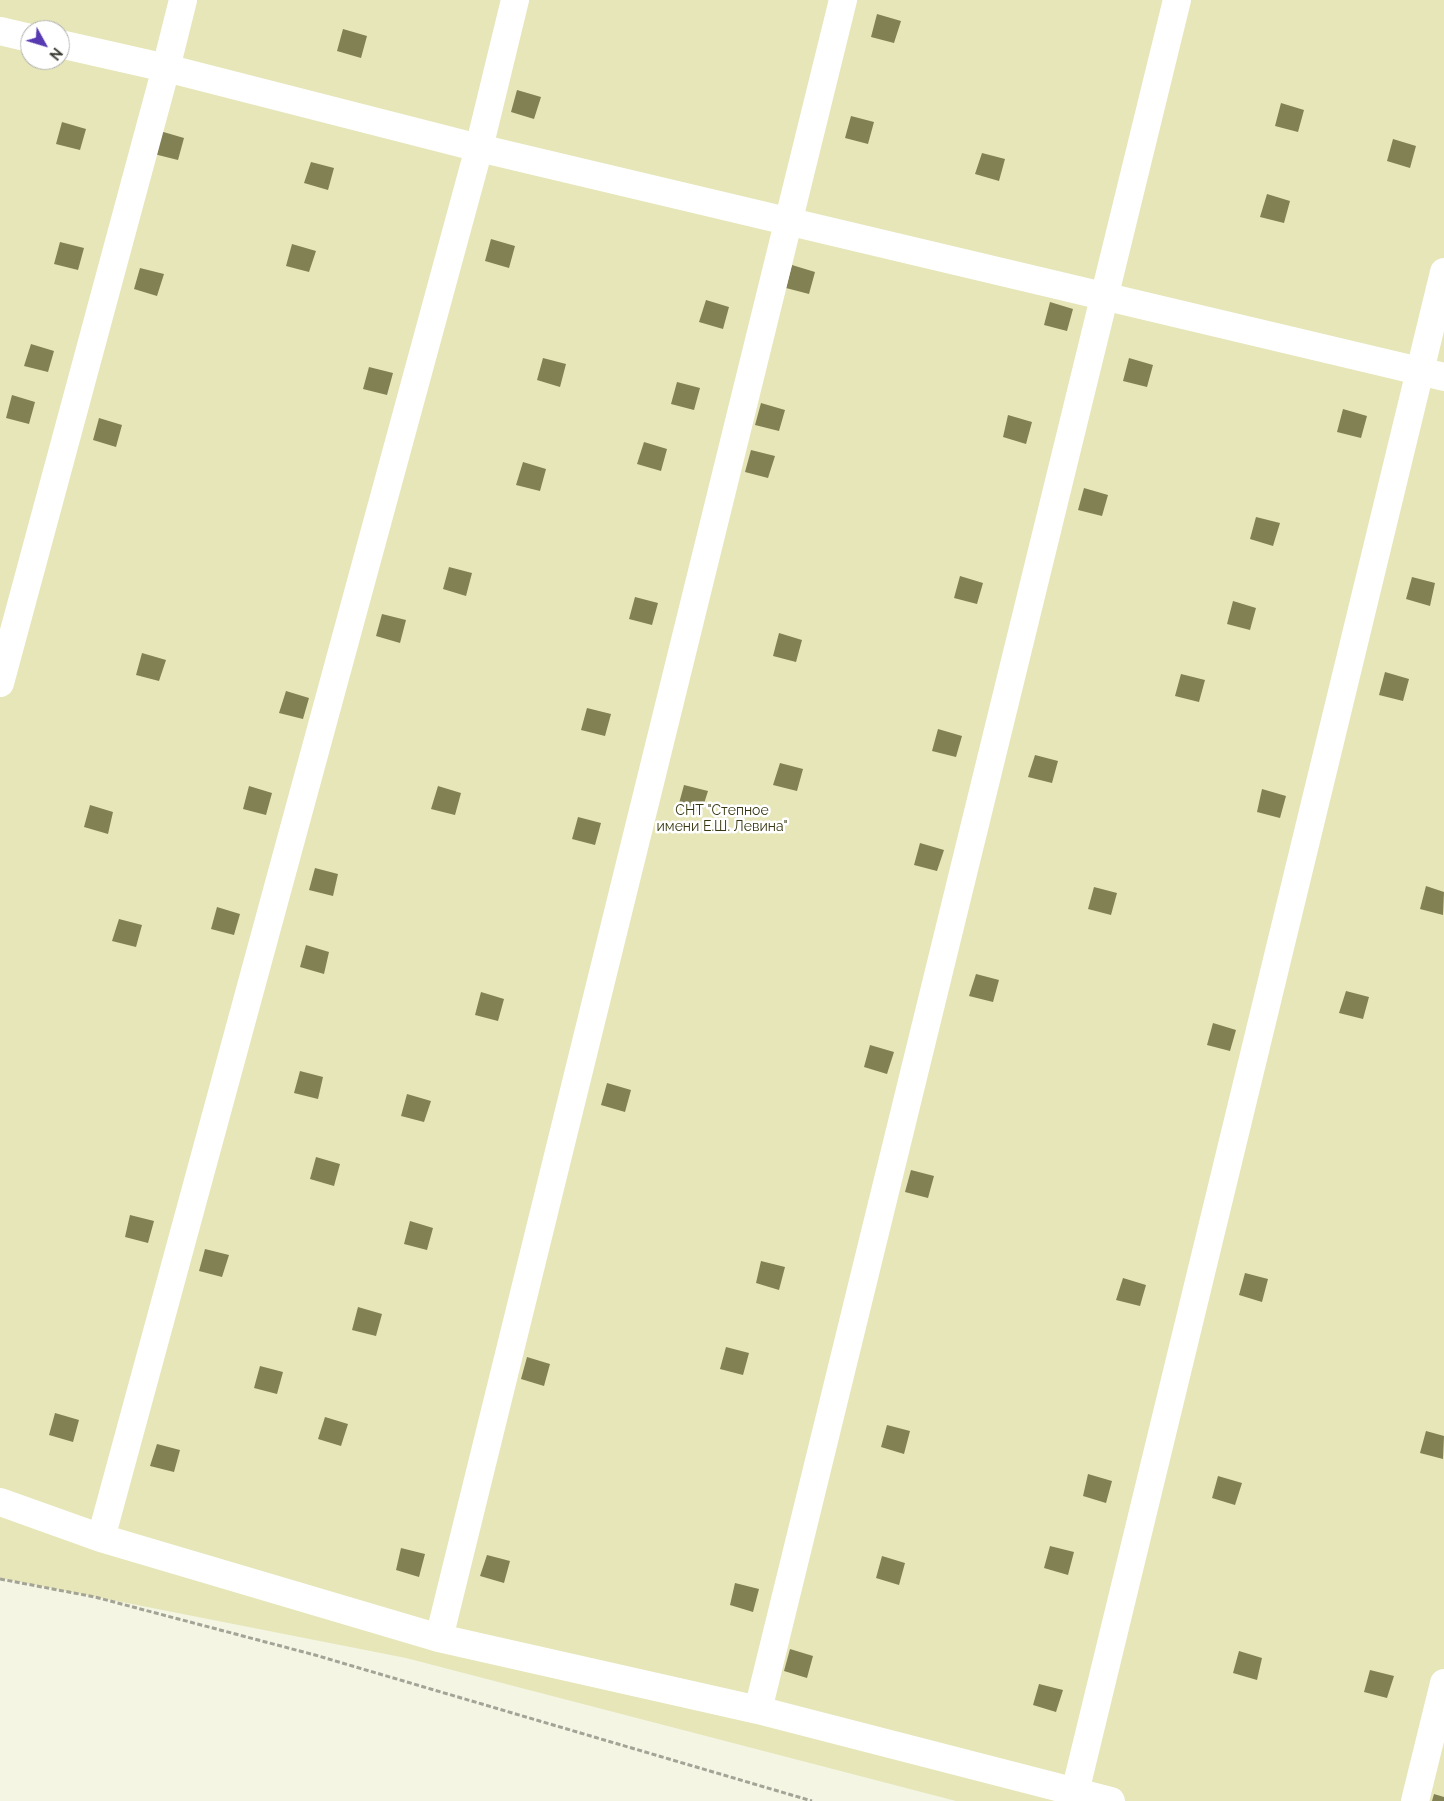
<!DOCTYPE html>
<meta charset="utf-8">
<style>
body{margin:0}
#map{position:relative;width:1444px;height:1801px;overflow:hidden;background:#f4f5e3;font-family:Raleway,sans-serif}
canvas{display:block}
.north{position:absolute;left:20px;top:20px;width:50px;height:50px;box-sizing:border-box;background:#fff;border:1px solid #b1b1ae;border-radius:50%;rotate:129deg;font-size:14px;font-weight:700;line-height:20px;text-align:center;color:#3c3c35}
.north::after{content:'';display:block;margin:auto;width:18px;height:22px;background:#573ab2;clip-path:polygon(50% 0,100% 100%,50% 72%,0 100%)}
</style>
<div id="map">
<canvas width="1444" height="1801"></canvas>
<div class="north">N</div>
</div>
<script>
const ctx = document.querySelector('canvas').getContext('2d');
ctx.lineJoin = 'round';
function paint(path, color) { ctx.fillStyle = color; ctx.fill(path, 'evenodd'); }
const shape = rows => new Path2D(rows.map(r => 'M' + r).join(''));
function stroke(path, color, width, dash) { ctx.strokeStyle = color; ctx.lineWidth = width; ctx.lineCap = dash ? 'butt' : 'round'; ctx.setLineDash(dash || []); ctx.stroke(path); }
function label(font, color, halo, rows, align = 'center') {
  ctx.font = font + ' Raleway,sans-serif'; ctx.lineWidth = 5; ctx.setLineDash([]); ctx.textBaseline = 'middle'; ctx.strokeStyle = halo; ctx.fillStyle = color; for (const [text, x, y, turn = 0] of rows) {
    ctx.save(); ctx.translate(x, y); ctx.rotate((+turn || 0) * Math.PI / 180); ctx.textAlign = isNaN(turn) ? turn : align; if (halo) ctx.strokeText(text, 0, 0); ctx.fillText(text, 0, 0); ctx.restore();
  }
}
paint(shape([
 [0,0,1444,0,1444,1801,956,1801,406,1658,0,1578],
 [30,30,60,30,60,60,30,60]
]), '#e6e6b9');
paint(shape([
 [877,14,901,21,894,43,871,37],
 [343,29,367,36,361,58,337,51],
 [517,90,541,97,534,119,511,112],
 [1281,103,1304,110,1298,132,1275,126],
 [851,116,874,122,868,144,845,138],
 [62,122,86,129,80,150,56,144],
 [160,131,184,138,178,160,154,154],
 [1393,139,1416,146,1410,168,1387,161],
 [982,153,1005,159,999,181,975,174],
 [311,162,334,168,328,190,304,183],
 [1267,194,1290,201,1284,223,1260,217],
 [491,239,515,246,509,268,485,261],
 [60,242,84,248,78,270,54,264],
 [292,244,316,251,309,272,286,266],
 [792,265,815,272,809,294,786,288],
 [140,268,164,274,157,296,134,289],
 [706,300,729,307,723,329,699,322],
 [1050,302,1073,309,1067,331,1044,325],
 [31,344,54,351,48,372,24,366],
 [543,358,566,364,560,387,537,380],
 [1129,358,1153,365,1147,387,1123,381],
 [369,367,393,373,387,395,363,389],
 [677,382,700,388,694,410,671,404],
 [12,395,35,402,29,424,6,418],
 [761,403,785,410,779,431,755,425],
 [1343,409,1367,416,1361,438,1337,432],
 [1008,415,1032,422,1026,444,1003,437],
 [99,418,122,425,116,447,93,440],
 [644,442,667,449,661,471,637,464],
 [751,450,775,456,768,478,745,472],
 [523,462,546,469,540,491,516,485],
 [1084,488,1108,495,1102,516,1078,510],
 [1256,517,1280,523,1273,546,1250,539],
 [449,567,472,573,466,596,443,589],
 [960,576,983,583,977,604,954,598],
 [1412,577,1435,583,1430,606,1406,599],
 [635,597,658,603,652,625,629,619],
 [1233,601,1256,608,1250,630,1227,624],
 [382,614,406,620,400,643,376,636],
 [779,633,802,640,796,662,773,656],
 [142,653,166,660,159,681,136,675],
 [1385,672,1409,679,1403,701,1379,695],
 [1181,674,1205,680,1199,702,1175,696],
 [286,691,309,698,303,719,279,713],
 [587,708,611,714,605,736,581,730],
 [938,729,962,736,956,757,932,751],
 [1035,755,1058,761,1052,783,1028,777],
 [780,763,803,769,797,791,773,785],
 [684,785,708,791,701,813,678,807],
 [249,786,272,793,266,815,243,809],
 [438,786,461,793,455,815,431,809],
 [1262,789,1286,796,1280,818,1257,812],
 [90,805,113,812,108,834,84,827],
 [578,817,601,823,595,845,572,839],
 [920,843,944,850,937,871,914,865],
 [315,868,338,874,333,896,309,890],
 [1426,886,1444,892,1443,915,1420,909],
 [1094,887,1117,893,1111,915,1088,909],
 [217,907,240,914,234,935,211,929],
 [119,919,142,925,136,947,112,941],
 [306,945,329,952,324,974,300,967],
 [976,974,999,980,993,1002,969,996],
 [1346,991,1369,997,1363,1019,1339,1013],
 [481,992,504,999,498,1021,475,1015],
 [1213,1023,1236,1030,1230,1051,1207,1045],
 [870,1045,894,1052,887,1074,864,1067],
 [300,1071,323,1077,318,1099,294,1093],
 [607,1083,631,1090,625,1112,601,1105],
 [407,1094,431,1101,424,1122,401,1116],
 [316,1157,340,1164,334,1186,310,1179],
 [911,1170,934,1176,928,1198,905,1192],
 [130,1215,154,1221,148,1243,125,1237],
 [410,1221,433,1228,427,1250,404,1244],
 [205,1249,229,1255,222,1277,199,1271],
 [761,1261,785,1267,779,1290,756,1283],
 [1245,1273,1268,1279,1262,1302,1239,1295],
 [1123,1278,1146,1285,1140,1306,1116,1300],
 [358,1307,382,1314,376,1336,352,1330],
 [726,1347,749,1353,743,1375,720,1369],
 [527,1357,550,1364,544,1386,521,1379],
 [260,1366,283,1372,277,1394,254,1388],
 [55,1413,79,1420,73,1442,49,1435],
 [325,1417,348,1424,341,1446,318,1439],
 [887,1425,910,1431,904,1454,881,1447],
 [1426,1431,1444,1436,1443,1459,1420,1453],
 [157,1444,180,1450,174,1472,150,1466],
 [1088,1474,1112,1481,1106,1503,1083,1496],
 [1218,1476,1242,1483,1235,1505,1212,1498],
 [1050,1546,1074,1552,1068,1575,1044,1568],
 [401,1548,425,1554,419,1577,396,1570],
 [487,1555,510,1561,504,1583,480,1576],
 [882,1556,905,1563,899,1585,876,1578],
 [735,1583,759,1589,753,1612,730,1605],
 [790,1649,813,1656,807,1678,784,1671],
 [1239,1651,1262,1658,1257,1680,1233,1673],
 [1370,1670,1394,1676,1387,1698,1364,1692],
 [1039,1684,1063,1690,1056,1712,1033,1705],
 [1434,1794,1444,1797,1444,1801,1432,1801]
]), '#818154');
stroke(shape([
 [0,1579,95,1597,315,1655,812,1801]
]), '#a3a396', 3, [5, 2.5]);
stroke(shape([
 [0,31,30,38],
 [60,44,166,68,479,148,1444,377],
 [0,683,166,68,183,0],
 [0,1502,101,1538,439,1638,758,1710,1111,1801],
 [101,1538,479,148,515,0],
 [439,1638,843,0],
 [758,1710,1177,0],
 [1075,1792,1444,272],
 [1415,1801,1444,1683]
]), '#fff', 28);
label('14px', '#373711', '#fff', [
 ["СНТ \"Степное",722,811],
 ["имени Е.Ш. Левина\"",722,827]
]);
</script>
